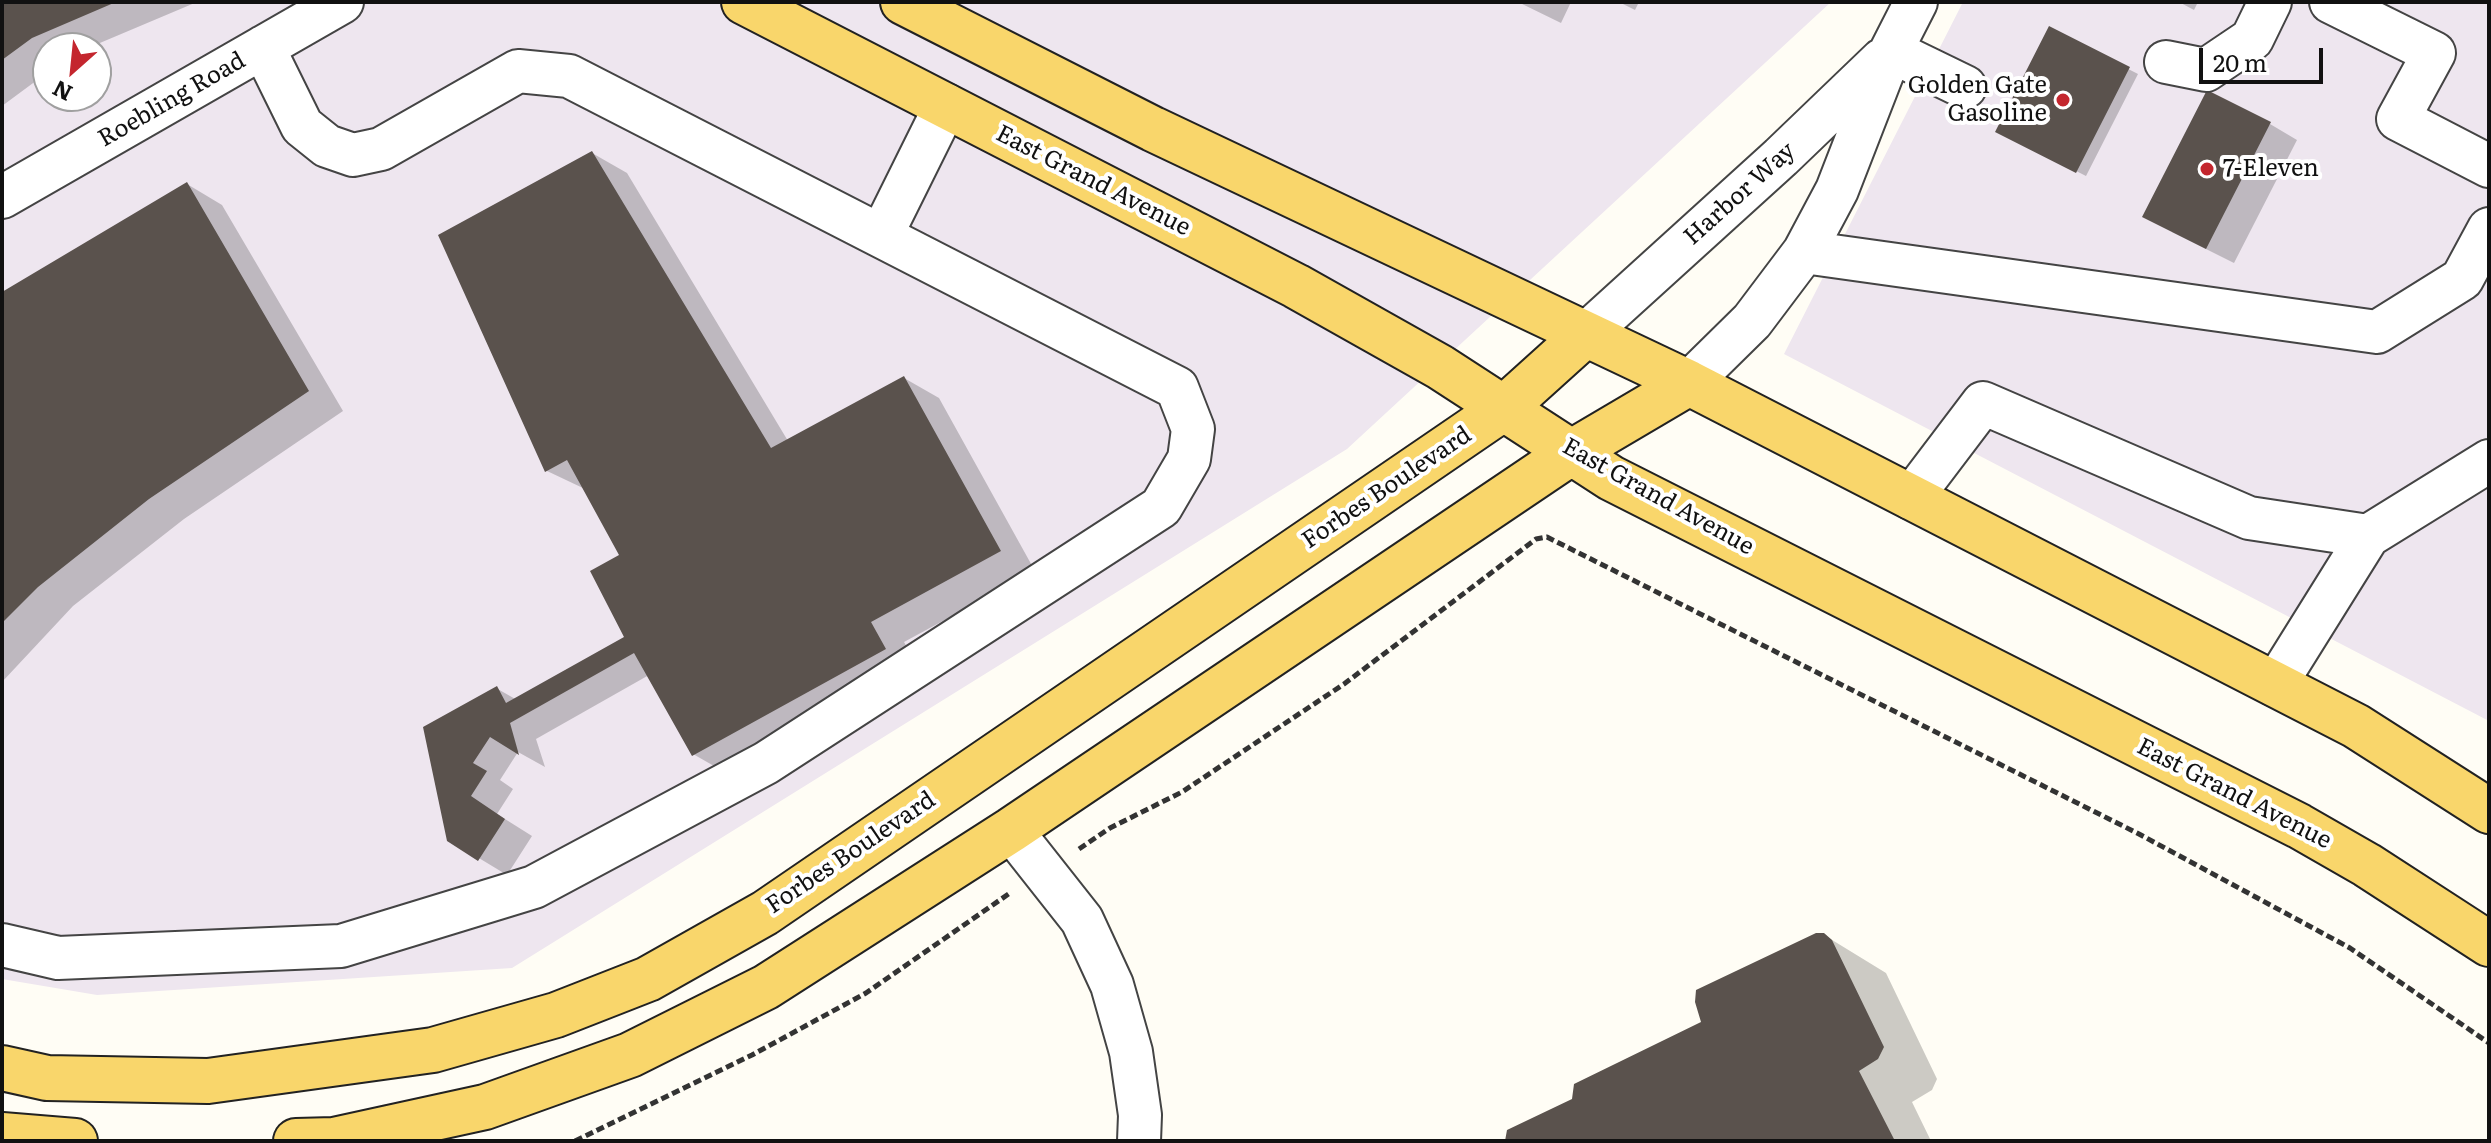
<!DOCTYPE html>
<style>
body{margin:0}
#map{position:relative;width:2491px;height:1143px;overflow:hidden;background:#fffdf5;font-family:Literata,serif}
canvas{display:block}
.frame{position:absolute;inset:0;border:4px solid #111;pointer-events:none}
.north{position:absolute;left:32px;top:32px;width:80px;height:80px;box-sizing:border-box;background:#fff;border:2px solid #a0a0a0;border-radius:50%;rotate:207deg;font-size:22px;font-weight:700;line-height:32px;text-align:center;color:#111}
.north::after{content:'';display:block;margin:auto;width:28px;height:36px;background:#c4262e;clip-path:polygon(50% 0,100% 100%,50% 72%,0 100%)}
.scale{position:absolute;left:2199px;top:48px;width:124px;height:36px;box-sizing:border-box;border:4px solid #111;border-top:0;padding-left:10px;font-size:24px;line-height:28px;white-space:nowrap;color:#111;-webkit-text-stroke:6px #fff;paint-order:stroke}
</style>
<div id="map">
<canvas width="2491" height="1143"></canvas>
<div class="frame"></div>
<div class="north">N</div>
<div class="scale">20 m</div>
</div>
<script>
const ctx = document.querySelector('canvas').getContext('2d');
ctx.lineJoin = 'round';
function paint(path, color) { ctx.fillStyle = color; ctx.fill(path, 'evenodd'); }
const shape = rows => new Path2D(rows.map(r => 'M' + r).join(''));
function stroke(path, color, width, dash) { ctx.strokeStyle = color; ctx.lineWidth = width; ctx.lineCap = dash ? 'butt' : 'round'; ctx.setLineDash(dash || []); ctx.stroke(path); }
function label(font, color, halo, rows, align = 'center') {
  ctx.font = font + ' Literata,serif'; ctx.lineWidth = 8; ctx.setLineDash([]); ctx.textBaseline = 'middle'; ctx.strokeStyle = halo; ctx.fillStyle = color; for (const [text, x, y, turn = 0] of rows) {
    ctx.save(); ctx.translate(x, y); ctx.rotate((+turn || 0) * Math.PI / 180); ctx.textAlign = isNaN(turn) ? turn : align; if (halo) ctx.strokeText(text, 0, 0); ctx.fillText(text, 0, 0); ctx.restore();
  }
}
paint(shape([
 [2,2,1831,2,1347,449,512,968,97,995,2,979],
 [48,48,96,48,96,96,48,96],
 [1963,2,2489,2,2489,721,1784,354]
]), '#eee6ef');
paint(shape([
 [2,2,197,2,88,48,48,48,48,72,2,106],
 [1518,2,1571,2,1561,23],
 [1619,2,1639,2,1635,10],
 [2179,2,2198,2,2194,10],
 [2050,29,2138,74,2086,176,2007,136],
 [2270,124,2297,140,2234,263,2172,232],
 [592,153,627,173,788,441,904,378,939,398,1035,571,904,642,920,670,728,774,693,754,649,675,536,739,545,767,518,752,500,780,513,789,497,814,532,836,507,875,449,840,496,688,517,700,624,639,621,556,585,489,547,471],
 [187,184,222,205,343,411,184,519,73,606,2,682,2,294],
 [1824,935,1886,973,1937,1079,1932,1090,1912,1102,1931,1141,1507,1141,1704,1023]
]), '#0003');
paint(shape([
 [2,2,116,2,32,38,2,60],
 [2049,26,2130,67,2076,173,1995,132],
 [2207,90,2271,122,2206,249,2142,217],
 [592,151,771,448,904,376,1001,551,871,622,886,649,692,756,634,653,510,723,519,755,490,737,473,763,487,771,471,796,505,819,478,861,447,841,423,727,497,686,506,703,624,637,590,571,619,555,567,460,545,472,438,235],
 [187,182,309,391,149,499,38,587,2,623,2,292],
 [1816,933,1824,933,1832,940,1884,1047,1878,1059,1859,1071,1895,1141,1505,1141,1507,1130,1572,1099,1574,1084,1701,1022,1695,1002,1696,990]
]), '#5a524d');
const minor = shape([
 [2331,2,2434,53,2398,119,2489,166],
 [1891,51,1965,87],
 [2166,62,2206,70,2252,39,2270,2],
 [2,197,342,2],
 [882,234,946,105],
 [1804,252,2377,332,2462,279,2489,229],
 [1586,334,1781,157,1882,60],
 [1689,383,1752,321,1804,252,1837,190,1891,51,1916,2],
 [1911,498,1983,403,2249,518,2368,536],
 [2275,685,2368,536,2489,461],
 [1011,830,1082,920,1112,985,1131,1052,1140,1115,1139,1141],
 [2,945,58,958,341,946,534,887,766,763,1161,507,1189,459,1193,429,1177,388,569,76,518,71,381,149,353,155,327,146,302,126,263,47]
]);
const major = shape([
 [744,2,1296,286,1440,367,1611,478,2299,826,2367,865,2489,944],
 [903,2,1153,129,1689,383,2356,726,2489,811],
 [2,1068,47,1078,208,1081,433,1050,556,1015,648,979,765,913,1504,408,1586,334],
 [2,1135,75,1141],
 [296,1141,334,1140,485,1107,630,1055,766,987,1011,830,1572,452,1689,383]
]);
stroke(minor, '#444', 46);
stroke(major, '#222', 48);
stroke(shape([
 [1079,849,1110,828,1182,792,1344,684,1536,539,1547,537,2139,834,2350,948,2489,1043],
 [575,1141,752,1055,866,993,1010,893]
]), '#333', 5, [8, 4]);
stroke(minor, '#fff', 42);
stroke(major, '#f9d66b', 44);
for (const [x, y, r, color] of [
 [2063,100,8,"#c4262e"],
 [2207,169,8,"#c4262e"]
]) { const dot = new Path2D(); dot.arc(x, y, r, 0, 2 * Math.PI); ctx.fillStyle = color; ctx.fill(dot); stroke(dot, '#fff', 3); }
label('24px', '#111', '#fff', [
 ["Golden Gate",2047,86],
 ["Gasoline",2047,114],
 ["7-Eleven",2223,169,"left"]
], 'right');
label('24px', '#111', '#fff', [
 ["Roebling Road",172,100,-30],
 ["East Grand Avenue",1093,181,27],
 ["Harbor Way",1740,194,-42],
 ["Forbes Boulevard",1387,488,-34],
 ["East Grand Avenue",1658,497,29],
 ["East Grand Avenue",2234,794,27],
 ["Forbes Boulevard",851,853,-34]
]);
</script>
